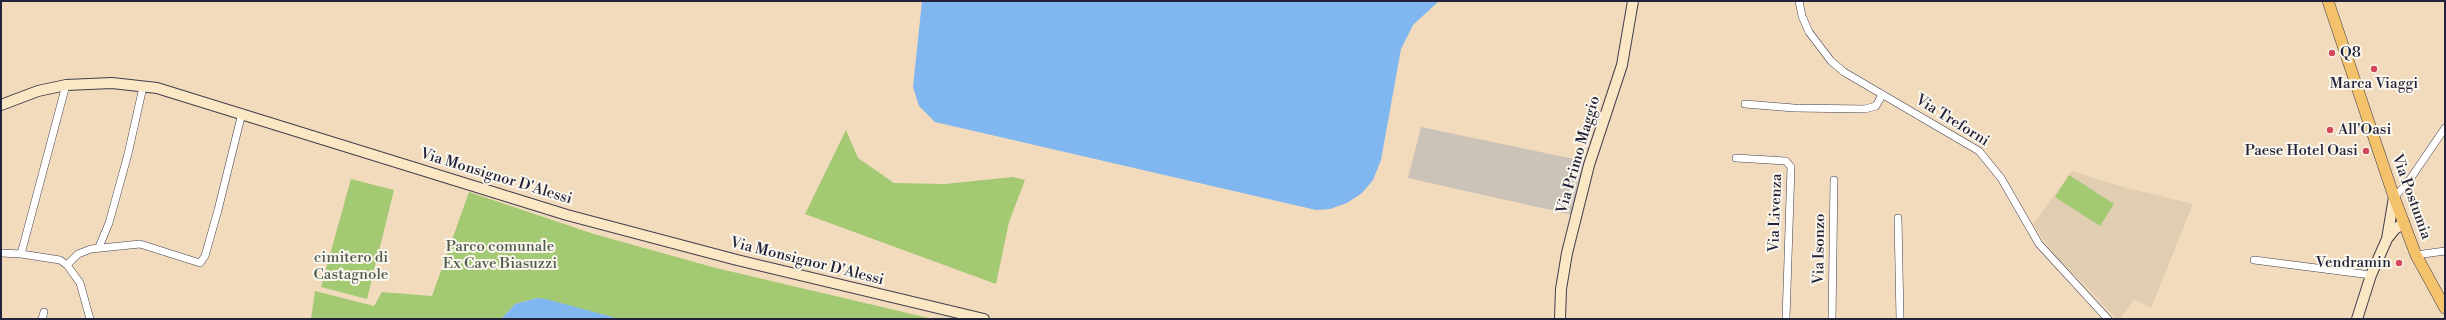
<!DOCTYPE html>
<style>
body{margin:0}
#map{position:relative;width:2446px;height:320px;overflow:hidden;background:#f2dbbc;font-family:"Libre Bodoni",serif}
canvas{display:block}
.frame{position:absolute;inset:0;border:2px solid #22223b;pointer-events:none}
</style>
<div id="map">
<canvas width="2446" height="320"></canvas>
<div class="frame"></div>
</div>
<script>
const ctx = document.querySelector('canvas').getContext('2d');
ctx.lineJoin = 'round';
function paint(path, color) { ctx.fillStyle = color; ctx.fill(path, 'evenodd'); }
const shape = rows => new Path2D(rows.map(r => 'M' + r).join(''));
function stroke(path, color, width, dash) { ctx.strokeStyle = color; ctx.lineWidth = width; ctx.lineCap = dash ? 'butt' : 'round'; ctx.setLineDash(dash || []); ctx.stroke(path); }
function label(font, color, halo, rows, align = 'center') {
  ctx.font = font + ' "Libre Bodoni",serif'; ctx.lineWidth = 4; ctx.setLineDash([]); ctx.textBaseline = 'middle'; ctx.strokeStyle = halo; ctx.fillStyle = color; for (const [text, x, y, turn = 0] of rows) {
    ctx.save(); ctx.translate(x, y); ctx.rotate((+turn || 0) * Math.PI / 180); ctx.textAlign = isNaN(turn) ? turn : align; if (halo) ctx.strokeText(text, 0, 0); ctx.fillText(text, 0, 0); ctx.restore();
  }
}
paint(shape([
 [2072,171,2123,187,2193,204,2151,308,2134,299,2120,319,2116,319,2088,288,2056,257,2033,225]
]), '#e0cdb2');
paint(shape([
 [1421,127,1588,162,1573,215,1408,178]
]), '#cbc3b8');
paint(shape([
 [846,130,858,158,894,183,945,184,1013,177,1025,180,1009,222,996,284,805,214],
 [2069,175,2114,204,2100,226,2055,197],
 [351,179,394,190,367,299,321,287],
 [469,192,594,234,716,268,933,319,620,319,537,298,515,304,501,319,311,319,315,291,374,306,382,292,432,296]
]), '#a3c973');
paint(shape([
 [922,1,1439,1,1413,25,1401,49,1381,160,1373,180,1362,193,1347,203,1330,209,1316,210,935,122,919,106,913,87],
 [537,298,546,299,620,319,501,319,515,304]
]), '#80b7f0');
const street = shape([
 [1799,1,1802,16,1809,32,1831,61,1844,72,1979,151,2001,178,2039,244,2108,319],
 [66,85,21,254,60,260,67,265,80,283,90,319],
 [1745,104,1794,108,1865,109,1876,106,1882,95],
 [1736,158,1786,161,1791,167,1786,319],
 [2394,197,2406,185,2445,128],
 [1898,218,1900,319],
 [99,247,109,223,128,154,143,87],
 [1,253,21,254],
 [2416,255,2445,251],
 [2254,260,2371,275],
 [67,265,78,254,91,249,140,244,200,263,205,256,218,210,242,113],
 [42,319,44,312],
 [1832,319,1834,180]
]);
const secondary = shape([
 [1,105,38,91,66,85,112,83,157,88,567,215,737,260,984,319],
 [2387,239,2394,197],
 [1560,319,1561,289,1567,253,1589,165,1622,65,1633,1],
 [2357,319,2371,275,2387,239,2395,229,2404,223]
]);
const primary = shape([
 [2328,1,2394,197,2416,255,2445,308]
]);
stroke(street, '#413e4e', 8);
stroke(secondary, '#413e4e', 12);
stroke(primary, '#413e4e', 12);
stroke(street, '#fff', 7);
stroke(secondary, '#fae7c3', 10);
stroke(primary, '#f3c26a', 11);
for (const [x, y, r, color] of [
 [2332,53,4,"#d1495b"],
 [2374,69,4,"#d1495b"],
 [2330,130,4,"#d1495b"],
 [2366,151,4,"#d1495b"],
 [2399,263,4,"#d1495b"]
]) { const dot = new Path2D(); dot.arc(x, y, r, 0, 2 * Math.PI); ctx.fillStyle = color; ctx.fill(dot); stroke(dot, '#fbf7ec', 1.5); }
label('15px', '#22223b', '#fbf7ec', [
 ["Q8",2340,53],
 ["Marca Viaggi",2374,84,"center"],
 ["All'Oasi",2338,130],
 ["Paese Hotel Oasi",2358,151,"right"],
 ["Vendramin",2391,263,"right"]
], 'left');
label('15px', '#22223b', '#fbf7ec', [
 ["Via Treforni",1952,121,32],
 ["Via Primo Maggio",1579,155,-74],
 ["Via Monsignor D'Alessi",496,177,17],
 ["Via Postumia",2411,197,70],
 ["Via Livenza",1776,213,-88],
 ["Via Isonzo",1820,249,-89],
 ["Via Monsignor D'Alessi",807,262,14]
]);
label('15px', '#4f5c4f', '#fbf7ec', [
 ["Parco comunale",500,247],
 ["Ex Cave Biasuzzi",500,264],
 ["cimitero di",351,258],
 ["Castagnole",351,275]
]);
</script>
